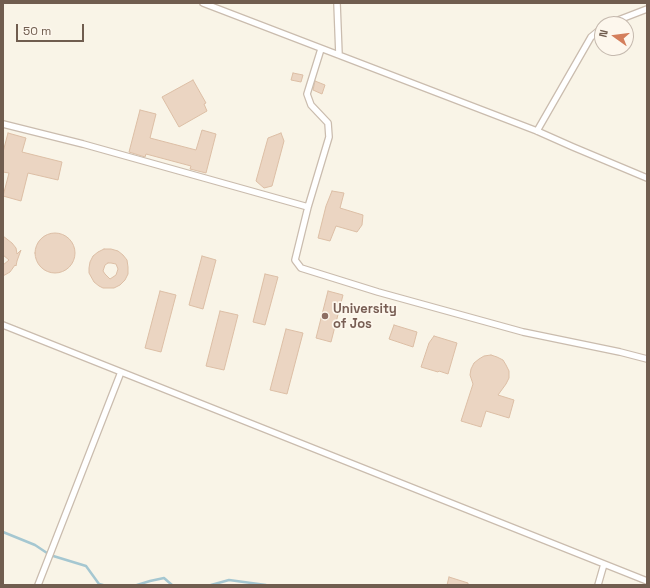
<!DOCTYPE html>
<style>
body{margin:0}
#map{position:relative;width:650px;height:588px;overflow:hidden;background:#f9f4e7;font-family:"Space Grotesk",sans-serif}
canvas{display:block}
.frame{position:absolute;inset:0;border:4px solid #705d4f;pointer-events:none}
.north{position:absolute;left:594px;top:16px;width:40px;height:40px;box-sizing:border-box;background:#fdf7ed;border:1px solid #c5b9ae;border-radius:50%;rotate:284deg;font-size:11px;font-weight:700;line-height:16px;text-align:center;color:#705d4f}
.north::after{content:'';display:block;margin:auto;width:14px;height:18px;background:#d47f5c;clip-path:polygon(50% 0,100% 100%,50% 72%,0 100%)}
.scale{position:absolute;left:16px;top:24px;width:68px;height:18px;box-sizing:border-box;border:2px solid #705d4f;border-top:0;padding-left:5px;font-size:12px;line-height:14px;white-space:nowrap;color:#705d4f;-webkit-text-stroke:3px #fdf7ed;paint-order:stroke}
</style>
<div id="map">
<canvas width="650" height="588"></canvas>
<div class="frame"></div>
<div class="north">N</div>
<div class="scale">50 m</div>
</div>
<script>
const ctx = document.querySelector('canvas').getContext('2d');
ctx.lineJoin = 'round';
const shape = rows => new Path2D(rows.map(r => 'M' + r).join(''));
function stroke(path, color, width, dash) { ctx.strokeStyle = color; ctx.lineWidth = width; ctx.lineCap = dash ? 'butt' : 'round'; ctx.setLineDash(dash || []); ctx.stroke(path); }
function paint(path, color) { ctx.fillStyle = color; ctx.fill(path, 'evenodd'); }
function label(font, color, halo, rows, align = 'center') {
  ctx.font = font + ' "Space Grotesk",sans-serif'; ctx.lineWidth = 3.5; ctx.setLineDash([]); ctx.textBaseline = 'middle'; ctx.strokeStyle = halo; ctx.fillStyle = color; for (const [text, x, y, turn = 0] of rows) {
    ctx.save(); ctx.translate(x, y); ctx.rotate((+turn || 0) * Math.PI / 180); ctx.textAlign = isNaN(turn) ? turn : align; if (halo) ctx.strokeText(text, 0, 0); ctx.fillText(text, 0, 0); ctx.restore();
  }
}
stroke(shape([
 [3,532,35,545,50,555,86,566,99,584,103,585],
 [137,585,150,581,164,578,172,585],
 [211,585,229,580,266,585]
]), '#a5c7d1', 2.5);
const building = shape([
 [293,73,303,75,301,82,291,80,293,73],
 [193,80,206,103,204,104,207,111,179,127,162,97,193,80],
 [315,81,325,85,322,94,313,90,315,81],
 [140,110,156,114,150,138,196,150,202,130,216,134,206,173,190,169,191,166,146,154,145,157,129,152,140,110],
 [8,133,26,138,22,152,62,162,58,180,28,173,21,201,3,196,9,173,3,172,3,152,8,133],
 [281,133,284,141,272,186,264,188,256,181,268,138,281,133],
 [332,191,344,193,340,208,363,215,362,225,357,232,336,226,330,241,318,238,326,206,332,191],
 '35 253a20 20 0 1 1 40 0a20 20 0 1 1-40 0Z',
 [3,236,12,243,16,248,17,254,21,250,17,261,16,266,15,265,10,272,3,276,3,265,9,260,3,255,3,236],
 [104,249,111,249,118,251,123,255,127,260,128,267,128,274,125,280,120,285,114,288,103,288,99,286,94,282,89,273,89,268,90,262,93,256,98,252,104,249],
 [108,263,111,263,116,264,118,269,116,275,110,279,105,274,103,271,105,265,108,263],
 [202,256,216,260,203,309,189,305,202,256],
 [265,274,278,277,265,325,253,322,265,274],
 [160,291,176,295,161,352,145,348,160,291],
 [328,291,343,295,331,342,316,338,328,291],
 [220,311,238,315,224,370,206,366,220,311],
 [394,325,417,332,413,347,389,339,394,325],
 [286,329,303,333,287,394,270,390,286,329],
 [434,336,457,343,448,374,439,371,438,372,421,367,429,343,434,336],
 [491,355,497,357,503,360,506,365,509,371,509,378,506,384,498,395,514,400,509,418,486,411,481,427,461,421,473,384,470,375,471,369,474,363,479,359,484,356,491,355],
 [449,577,468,583,468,585,447,585,449,577]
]);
paint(building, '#ebd5c2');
stroke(building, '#dcbea5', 1);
const lane = shape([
 [203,3,537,131,573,147,647,178],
 [337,3,339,55],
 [608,24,647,9],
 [321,49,307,94,311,105,328,123,329,137,308,207,295,260,301,268,378,292,523,332,620,352,647,359],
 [3,124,83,144,308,207],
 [537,131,591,37,602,28],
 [3,325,647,581],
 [38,585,121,372],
 [598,585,604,564]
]);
stroke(lane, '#cabcae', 8);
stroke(lane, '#fff', 5.5);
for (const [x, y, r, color] of [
 [325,316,4,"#8d6e63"]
]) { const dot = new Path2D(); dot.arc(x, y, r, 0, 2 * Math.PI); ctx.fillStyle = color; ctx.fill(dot); stroke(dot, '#fdf7ed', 1.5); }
label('bold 13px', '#785e54', '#fdf7ed', [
 ["University",333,309],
 ["of Jos",333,324]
], 'left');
</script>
